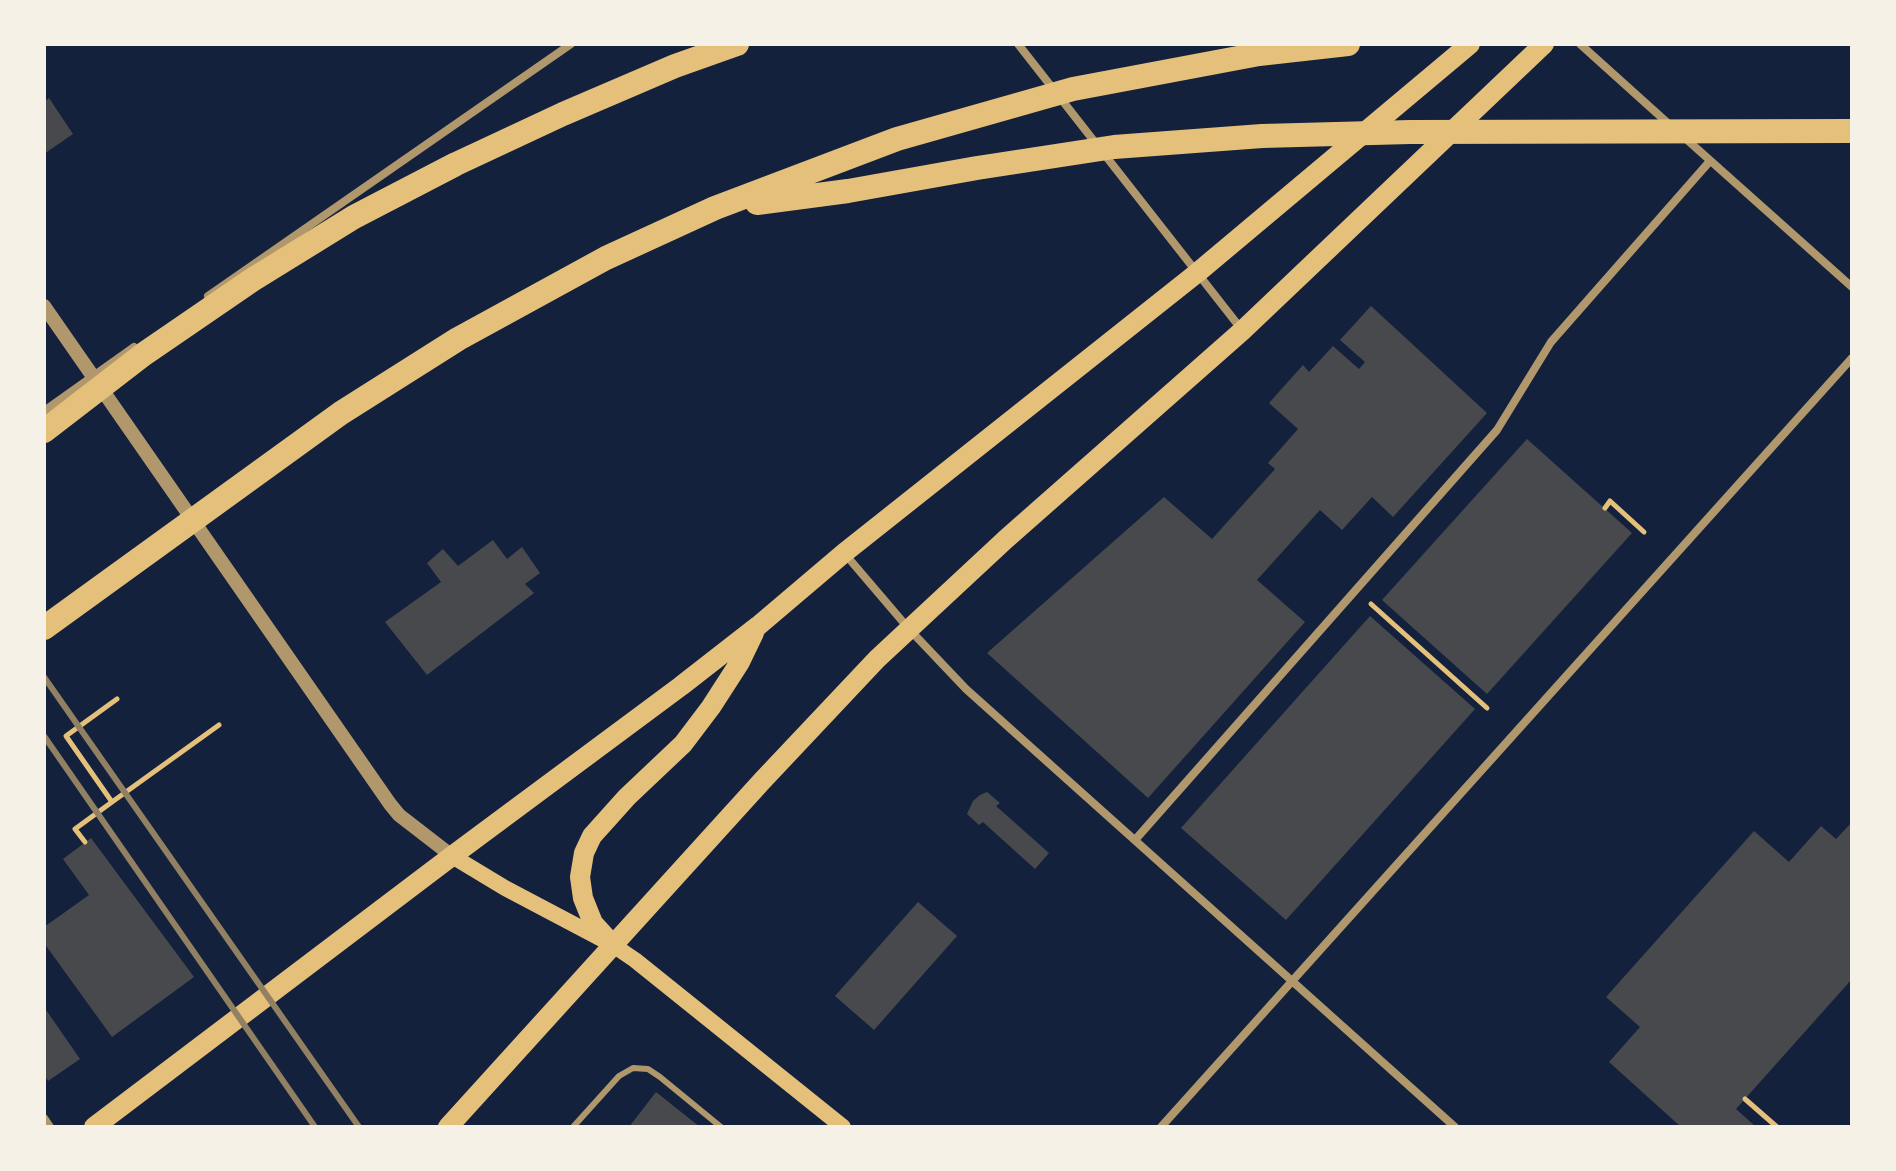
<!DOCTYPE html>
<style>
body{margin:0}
#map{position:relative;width:1896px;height:1171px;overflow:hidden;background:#14213d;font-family:"Exo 2",sans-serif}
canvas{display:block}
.frame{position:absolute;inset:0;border:46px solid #f6f1e7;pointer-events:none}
</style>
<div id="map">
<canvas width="1896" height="1171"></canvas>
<div class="frame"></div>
</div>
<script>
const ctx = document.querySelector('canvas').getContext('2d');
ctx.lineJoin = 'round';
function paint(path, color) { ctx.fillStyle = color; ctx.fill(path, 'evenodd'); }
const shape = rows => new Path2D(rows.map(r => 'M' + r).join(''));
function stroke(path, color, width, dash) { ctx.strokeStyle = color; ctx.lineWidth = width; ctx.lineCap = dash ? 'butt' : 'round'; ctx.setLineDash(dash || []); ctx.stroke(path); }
paint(shape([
 [49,98,73,134,44,154,44,102],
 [1371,306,1487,413,1393,517,1372,497,1342,530,1320,510,1257,580,1305,622,1148,798,987,653,1164,497,1212,539,1275,469,1268,463,1298,429,1269,403,1303,365,1309,372,1333,346,1359,369,1365,362,1340,340],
 [1527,439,1632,533,1487,694,1382,600],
 [493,540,507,559,522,547,540,573,525,584,534,593,427,675,385,622,441,582,427,563,443,549,458,566],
 [1370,616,1475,709,1286,920,1181,828],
 [987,792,1000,803,996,806,1049,853,1035,869,983,822,979,825,967,814,973,801,980,795],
 [1852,822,1852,979,1736,1109,1756,1127,1681,1127,1609,1062,1640,1027,1606,997,1754,831,1789,862,1821,826,1836,839],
 [91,838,194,977,112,1037,44,943,44,927,89,895,63,859],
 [918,902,957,936,874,1030,835,996],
 [44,1007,80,1059,48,1081,44,1075],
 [656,1092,700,1127,629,1127]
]), '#48494c');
stroke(shape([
 [1605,508,1610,501,1644,532],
 [1371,604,1487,708],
 [117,699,66,736,112,802,219,725],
 [85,842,75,829,112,802],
 [1745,1099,1777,1127]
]), '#e5c07b', 5);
stroke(shape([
 [573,1127,619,1076,633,1068,648,1069,660,1077,721,1127]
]), '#b1986c', 6);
stroke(shape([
 [1018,44,1242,330],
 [1580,44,1671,126],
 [1685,138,1852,287],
 [208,296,571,44],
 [44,411,134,347],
 [845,554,909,629,966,689,1455,1127],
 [1135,840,1497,430,1551,342,1710,161],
 [44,1118,50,1127],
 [1161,1127,1852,358]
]), '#b1986c', 8);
stroke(shape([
 [44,306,390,804,399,815,452,856]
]), '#b1986c', 14);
stroke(shape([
 [452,856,505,888,613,945,635,960,843,1127]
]), '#e5c07b', 16);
stroke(shape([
 [613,945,593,923,583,898,580,877,584,853,592,836,627,797,683,744,711,707,740,662,754,633],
 [94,1127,452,856,681,686,758,626,844,553,1197,273,1470,44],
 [448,1127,762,781,877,659,1006,539,1242,331,1544,44]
]), '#e5c07b', 20);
stroke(shape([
 [757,203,848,191,977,168,1114,147,1262,136,1410,132,1852,131],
 [44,431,144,354,252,280,354,217,456,164,563,114,675,66,737,44],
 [44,628,341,413,458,339,606,258,715,208,897,139,1073,89,1259,54,1348,44]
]), '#e5c07b', 24);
stroke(shape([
 [44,677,359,1127],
 [44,736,315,1127]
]), '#918062', 6);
</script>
